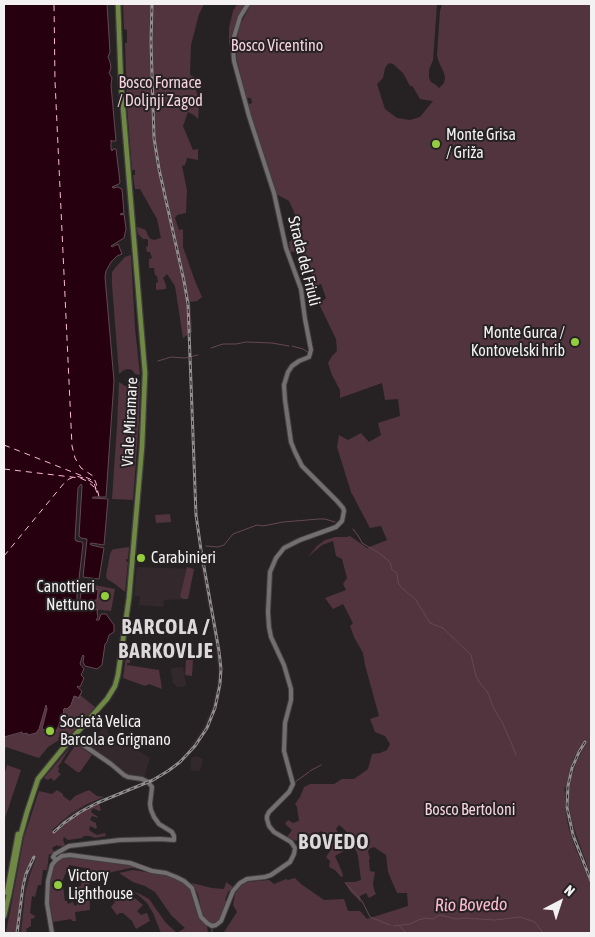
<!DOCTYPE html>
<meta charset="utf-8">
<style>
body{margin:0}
#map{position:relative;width:595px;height:937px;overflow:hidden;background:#262223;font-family:"Asap Condensed",sans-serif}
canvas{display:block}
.frame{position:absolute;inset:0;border:5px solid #f3f1f1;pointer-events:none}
.north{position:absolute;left:535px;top:877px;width:50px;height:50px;-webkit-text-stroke:4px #262223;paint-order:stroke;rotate:40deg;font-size:14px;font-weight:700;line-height:20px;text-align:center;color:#f3f1f1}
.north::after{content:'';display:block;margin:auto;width:18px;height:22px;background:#f3f1f1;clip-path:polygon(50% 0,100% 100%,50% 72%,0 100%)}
</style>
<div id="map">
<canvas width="595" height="937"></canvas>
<div class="frame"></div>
<div class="north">N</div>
</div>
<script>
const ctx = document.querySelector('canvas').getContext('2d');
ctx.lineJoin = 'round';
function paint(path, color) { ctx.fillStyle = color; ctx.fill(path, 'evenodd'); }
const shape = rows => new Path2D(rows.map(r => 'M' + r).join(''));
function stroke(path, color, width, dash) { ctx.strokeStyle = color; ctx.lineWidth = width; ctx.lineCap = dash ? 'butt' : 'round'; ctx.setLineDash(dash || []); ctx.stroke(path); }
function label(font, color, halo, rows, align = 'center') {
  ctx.font = font + ' "Asap Condensed",sans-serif'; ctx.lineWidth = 4; ctx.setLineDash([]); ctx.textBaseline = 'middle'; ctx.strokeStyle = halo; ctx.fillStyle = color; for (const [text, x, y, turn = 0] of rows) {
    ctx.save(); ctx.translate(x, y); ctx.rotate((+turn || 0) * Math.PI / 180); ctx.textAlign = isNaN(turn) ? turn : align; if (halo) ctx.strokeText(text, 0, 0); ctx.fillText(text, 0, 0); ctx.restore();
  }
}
paint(shape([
 [200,562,204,562,216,624,222,665,222,678,220,692,217,705,210,725,198,745,191,753,188,750,203,728,212,708,217,686,218,670,215,643],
 [137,567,194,569,188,599,164,600,163,607,140,605,138,609,140,596,134,596],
 [183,667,186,686,176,687,175,684,173,684,171,668],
 [104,727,108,730,107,732,150,758,144,777,127,774,119,768,117,765,107,759,106,756,104,757,88,746,95,737,100,734,99,733],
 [584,741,586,743,576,763,571,779,569,791,586,864,591,876,591,885,575,847,568,826,565,805,566,792,564,791,564,788,574,758],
 [195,756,203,759,200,771,191,770,191,758],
 [94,801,95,805,82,811,72,818,55,833,52,830,70,814],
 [33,856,36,858,30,875,23,906,21,933,16,933,21,887,26,870]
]), '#33292c');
paint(shape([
 [123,4,204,4,199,14,191,45,190,75,196,78,195,87,199,100,199,106,198,119,194,115,188,112,183,126,193,150,198,149,198,160,187,158,185,165,182,166,187,190,186,213,177,215,175,218,179,230,183,229,183,247,195,281,202,297,197,301,190,302,192,332,183,338,175,286,167,274,163,278,166,285,166,289,156,290,156,283,158,282,157,276,155,275,154,268,149,268,149,259,152,258,150,252,147,252,146,247,148,246,148,240,147,239,143,239,138,234,137,227,146,230,148,236,151,239,154,240,161,238,157,219,140,189,135,189,133,175,135,175,135,170,132,170,127,105,125,43,127,43,127,30,124,29],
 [237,4,246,4,237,22,232,38,231,54,236,80,229,42,229,28,233,11],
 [251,4,437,4,433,60,429,70,429,78,431,82,436,85,439,88,444,83,445,78,444,73,438,60,437,55,440,11,442,4,591,4,591,876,573,825,569,806,569,791,571,779,576,763,586,743,584,741,574,758,570,770,566,787,564,788,564,791,566,792,565,805,568,826,575,847,591,885,591,933,226,933,224,932,237,912,233,905,235,894,240,886,247,882,269,880,274,884,286,879,288,880,295,878,301,884,324,900,344,899,348,911,360,911,367,919,408,906,407,893,397,893,388,872,386,855,374,847,369,849,368,852,370,858,369,860,370,871,375,872,373,883,374,890,376,894,369,898,366,893,360,896,361,903,357,898,350,891,345,882,355,882,361,880,358,856,355,848,345,830,339,825,336,829,347,849,335,856,342,872,343,876,341,877,335,870,329,867,330,861,326,857,332,848,325,842,328,837,321,831,308,841,302,837,296,841,287,837,292,830,285,824,288,820,293,823,299,821,297,807,295,804,300,797,304,787,310,784,334,784,342,779,354,779,368,769,372,754,380,753,387,750,390,744,385,736,375,732,370,719,379,716,365,665,363,653,354,637,350,626,353,623,343,604,333,609,325,598,346,590,343,584,347,578,342,559,336,556,333,541,322,545,308,557,317,546,325,540,335,537,347,537,350,536,367,548,387,540,381,526,370,528,351,492,337,447,339,435,348,440,361,433,369,442,381,435,378,423,400,416,398,399,385,400,382,383,340,398,340,390,332,375,328,363,332,356,337,351,336,339,319,304,326,298,321,284,315,286,310,267,298,265,302,259,302,251,290,252,289,242,303,232,289,201,276,194,247,105,252,103,251,98,246,98,237,61,236,50,237,39,239,27],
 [390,63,393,64,403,73,410,86,412,86,413,87,420,99,433,101,420,117,410,120,397,118,385,109,377,84,383,78,385,68,388,64],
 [131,255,135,328,140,375,135,374,132,370,128,369,124,370,119,374,112,285,112,272,115,268,125,257],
 [136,381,140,381,139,420,133,500,112,499,117,426,119,382,125,386,129,386],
 [170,514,171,522,156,523,155,515],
 [129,547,128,559,126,559,126,561,128,562,125,592,115,584,107,579,106,576,110,554,112,550,115,549],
 [187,567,194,569,188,599,183,599,182,598,180,597],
 [94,585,115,589,111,611,94,609,95,600,97,600,94,589],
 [126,656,129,657,129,659,130,659,130,663,127,663,127,665,159,670,162,689,149,684,145,686,123,678],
 [186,660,193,660,192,676,185,675],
 [74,695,79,698,80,695,95,707,67,739,62,736,59,737,58,739,59,740,48,747,39,758,6,747,4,754,4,737,39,729,46,705,47,705,47,708,42,728,63,710],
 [76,744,92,755,80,772,77,772,64,762],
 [71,746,58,767,59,768,58,772,61,774,54,781,51,778,48,780,44,778],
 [7,765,21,770,4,821,4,776],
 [57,790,63,794,63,796,70,801,75,796,89,790,97,796,104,797,87,804,70,814,52,830,55,833,72,818,82,811,99,803,101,810,99,811,93,808,91,812,98,817,98,818,92,816,90,820,96,823,96,825,97,827,96,829,90,826,89,830,97,835,105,833,106,836,95,838,90,836,84,836,82,838,68,840,64,837,63,840,65,845,62,847,60,845,59,847,57,845,52,848,54,852,52,854,49,854,47,870,43,870,41,885,38,885,35,897,32,896,30,913,35,916,34,918,31,919,31,926,26,929,27,933,21,933,25,894,30,875,36,858,33,857,26,870,21,887,16,933,6,933,24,837,39,791,52,794],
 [70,856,134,866,146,871,134,868,130,868,99,875,92,879,89,885,90,910,75,912,76,921,72,921,71,919,53,922,49,899,50,878,53,866,57,861,62,858],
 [69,865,90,869,89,874,83,873,81,886,74,887,77,904,76,906,74,905,73,902,68,904,67,901,65,901,63,886,62,886,59,890,56,889,54,887,55,882,58,881,62,882],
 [133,870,146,872,166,874,186,884,193,892,199,916,207,926,208,933,161,933,153,913,147,903,137,894,127,890,140,894,149,899,166,923,177,933,185,928,171,915,155,892,145,886,133,882,119,873],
 [226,882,233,887,231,890,230,890,228,892,225,900,227,902,221,918,214,923,210,923,204,917,202,913,198,894,192,883,212,888,224,889],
 [122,892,136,899,143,905,137,911,141,915,147,913,150,921,136,929,132,921,123,913,120,913,117,915,111,907,115,902,113,900,118,897]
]), '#52343e');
const water = shape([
 [4,4,107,4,110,52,108,57,110,62,111,68,109,73,112,78,111,85,116,141,112,141,111,140,111,149,112,151,113,149,116,149,120,182,119,184,112,187,113,188,118,187,122,189,124,213,120,214,121,215,124,214,126,229,124,238,111,246,112,247,118,244,122,254,117,256,111,262,106,271,105,277,114,381,106,497,93,497,92,498,108,499,104,545,91,543,90,544,91,545,104,548,99,579,83,577,87,539,81,538,79,536,82,486,81,484,78,488,75,539,76,541,82,542,83,544,77,596,77,601,79,601,80,599,83,583,94,585,94,589,98,590,97,600,95,600,94,605,94,609,96,610,98,609,97,612,98,617,96,620,99,620,101,614,106,614,114,625,114,632,109,635,107,642,105,644,102,665,97,669,85,666,83,662,84,656,83,655,82,657,80,664,84,669,81,675,84,678,80,687,78,686,77,687,82,691,79,697,80,698,74,696,71,705,67,709,65,708,63,710,64,711,56,732,42,729,47,709,46,705,39,729,36,733,28,735,27,733,23,734,22,732,4,737,4,4]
]);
paint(water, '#270010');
stroke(water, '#644854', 1);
stroke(shape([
 [292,346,303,349,309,353],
 [211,348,223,344,236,344,246,342,272,343,289,346],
 [158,361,171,357,185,358,198,355],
 [353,529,359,537,362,543,379,553,390,562,392,570,397,573,398,582,401,587,416,600,430,623,443,628,471,655,476,676,480,683,488,693,494,709,502,722,513,747,516,755],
 [206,546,218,547,224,545,233,534,257,525,263,526,283,522,319,519,325,519,335,522],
 [310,771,321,765],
 [295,782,309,772],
 [345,883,362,901,370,917,390,925],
 [394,926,410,924,418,920,426,918,433,919,440,915,456,919,464,918,495,920,520,917,535,922,543,933],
 [212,927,212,933],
 [400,927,407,933]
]), '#644854', 1);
stroke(shape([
 [4,445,90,479,94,483,96,489],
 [4,469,80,478,87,481,94,487],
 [4,556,65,482,69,479,76,476,87,479,93,483,99,497,96,483,93,476,81,468,75,458,72,446,55,81,54,4]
]), '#fdb9cf', 1, [6, 5]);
const secondary = shape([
 [56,860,53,857,55,854,69,846,120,840,160,839,174,840,174,836,172,832,159,824,154,817,151,810,150,804,152,787,148,782,142,779,128,777,124,775,111,764,73,738],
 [52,933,47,903,48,881,52,865,56,860,62,856,70,855,130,863,152,871,166,873,176,877,184,881,192,888,201,917,207,923,212,926,216,925,221,921,233,891,240,883,247,879,265,877,271,875,290,862,294,854,295,848,291,842,274,832,269,826,267,819,267,816,269,812,289,792,293,784,284,751,285,723,291,700,291,689,284,665,271,637,269,627,268,612,270,572,276,558,284,548,300,540,336,527,342,521,344,511,343,508,337,501,302,466,295,452,291,442,285,400,284,385,288,372,292,366,299,361,309,357,311,350,305,319,301,289,286,248,274,193,249,116,234,61,233,47,234,37,240,17,248,4]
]);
const primary = shape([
 [7,893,18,834],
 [4,916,9,895,20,837,27,812,38,779,65,746,107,699,115,686,118,675,129,598,142,447,145,373,121,83,118,4]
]);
stroke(secondary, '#413e3e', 6);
stroke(primary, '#413e3e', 7);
stroke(secondary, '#736e70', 4);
stroke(primary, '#6f8944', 4.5);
const rail = shape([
 [585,742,579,752,572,768,568,786,567,807,573,835,591,881],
 [54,832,64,823,80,812,97,803,153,780,168,771,180,762,195,746,207,728,215,708,220,684,221,669,219,651,201,550,196,515,188,304,184,281,159,169,154,138,151,42,152,4],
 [17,933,23,886,26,874,34,857]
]);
stroke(rail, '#908d8e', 3);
stroke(rail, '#262223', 1, [4]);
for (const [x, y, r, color] of [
 [436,144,5,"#93cd3e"],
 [575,342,5,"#93cd3e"],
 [141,558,5,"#93cd3e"],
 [105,596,5,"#93cd3e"],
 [50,731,5,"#93cd3e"],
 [58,885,5,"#93cd3e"]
]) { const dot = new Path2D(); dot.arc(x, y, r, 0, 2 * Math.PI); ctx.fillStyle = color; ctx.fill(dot); stroke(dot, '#262223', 2); }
label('16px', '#f6d3de', '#262223', [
 ["Bosco Vicentino",277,46],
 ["Bosco Fornace",160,83],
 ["/ Doljnji Zagod",160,101],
 ["Bosco Bertoloni",470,810]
]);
label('16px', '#f3f1f1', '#262223', [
 ["Monte Grisa",446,135],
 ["/ Griža",446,153],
 ["Monte Gurca /",565,333,"right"],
 ["Kontovelski hrib",565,351,"right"],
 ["Carabinieri",151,558],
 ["Canottieri",95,587,"right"],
 ["Nettuno",95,605,"right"],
 ["Società Velica",60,722],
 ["Barcola e Grignano",60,740],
 ["Victory",68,876],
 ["Lighthouse",68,894]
], 'left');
label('16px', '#f3f1f1', '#262223', [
 ["Strada del Friuli",304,261,76],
 ["Viale Miramare",130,422,-87]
]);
label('italic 18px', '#fdb9cf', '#262223', [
 ["Rio Bovedo",471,905,-1]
]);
ctx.letterSpacing = '1px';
label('bold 21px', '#ddd9da', '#262223', [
 ["BARCOLA /",166,627],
 ["BARKOVLJE",166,651],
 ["BOVEDO",334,842]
]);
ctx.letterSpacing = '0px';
</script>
